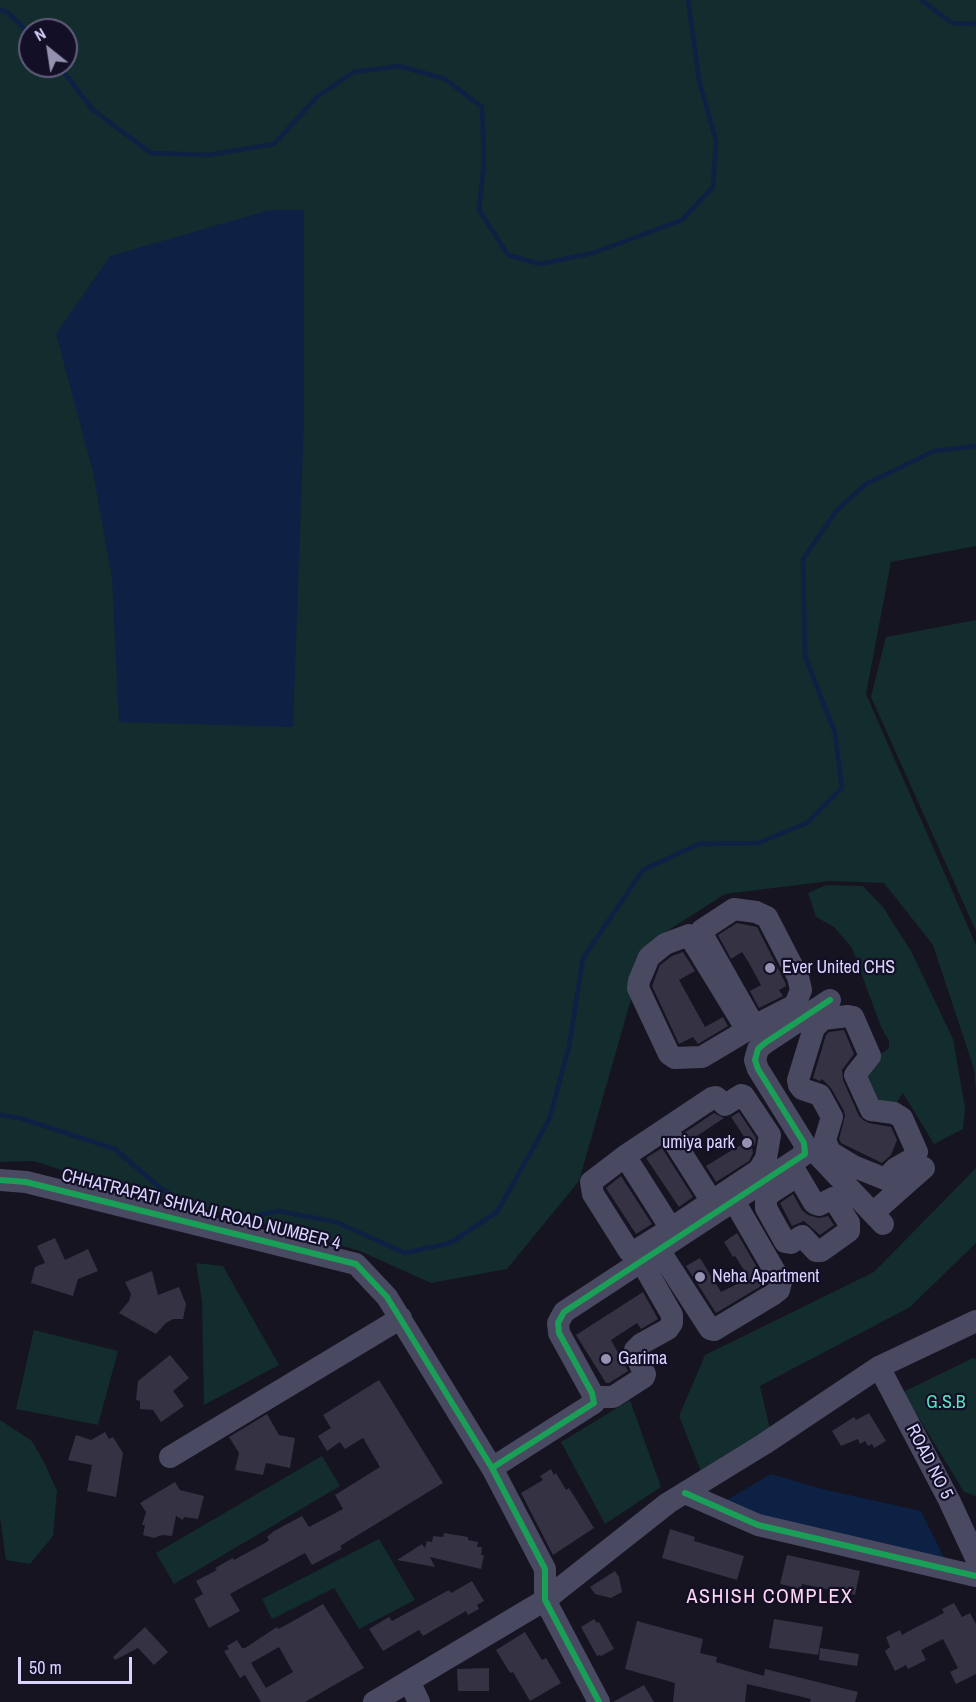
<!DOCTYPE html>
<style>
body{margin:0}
#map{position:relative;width:976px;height:1702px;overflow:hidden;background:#161421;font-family:"Archivo Narrow",sans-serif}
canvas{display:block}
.north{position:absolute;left:18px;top:18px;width:60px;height:60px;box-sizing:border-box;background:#130f26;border:2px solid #625e7d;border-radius:50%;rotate:330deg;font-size:16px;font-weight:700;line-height:24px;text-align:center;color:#d9d4ff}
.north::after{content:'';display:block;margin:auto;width:21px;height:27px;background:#9591b1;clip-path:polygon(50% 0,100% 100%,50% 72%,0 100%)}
.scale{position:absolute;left:18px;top:1657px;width:114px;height:27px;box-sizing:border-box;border:3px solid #d9d4ff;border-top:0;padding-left:8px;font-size:18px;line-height:21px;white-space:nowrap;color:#d9d4ff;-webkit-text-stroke:4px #130f26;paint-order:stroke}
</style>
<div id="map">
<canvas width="976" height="1702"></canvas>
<div class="north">N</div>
<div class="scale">50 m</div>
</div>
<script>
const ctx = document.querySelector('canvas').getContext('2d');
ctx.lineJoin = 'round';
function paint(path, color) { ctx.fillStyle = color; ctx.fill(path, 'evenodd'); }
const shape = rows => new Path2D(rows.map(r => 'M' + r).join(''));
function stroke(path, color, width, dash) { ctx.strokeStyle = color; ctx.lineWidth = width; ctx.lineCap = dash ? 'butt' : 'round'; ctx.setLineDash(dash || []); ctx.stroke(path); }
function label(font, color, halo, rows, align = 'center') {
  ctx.font = font + ' "Archivo Narrow",sans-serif'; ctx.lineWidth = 4.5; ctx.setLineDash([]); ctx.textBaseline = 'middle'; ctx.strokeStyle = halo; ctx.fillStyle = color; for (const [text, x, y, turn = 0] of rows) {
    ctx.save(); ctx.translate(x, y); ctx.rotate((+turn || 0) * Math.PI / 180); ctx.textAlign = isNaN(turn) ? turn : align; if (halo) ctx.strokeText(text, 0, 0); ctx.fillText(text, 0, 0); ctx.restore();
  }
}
paint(shape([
 [0,0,976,0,976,546,891,562,866,694,976,945,976,1091,974,1069,933,945,884,883,830,881,725,894,658,937,636,982,579,1181,507,1269,431,1283,360,1251,229,1214,129,1192,34,1161,0,1162],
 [30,30,66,30,66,66,30,66],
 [976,620,976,931,871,697,886,637],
 [826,885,863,886,883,907,911,951,953,1039,965,1108,963,1129,934,1144,903,1093,897,1102,880,1102,860,1063,884,1052,889,1048,889,1041,881,1027,852,948,834,927,816,917,808,893],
 [976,1168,976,1243,910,1307,760,1386,770,1429,702,1474,679,1416,705,1355,874,1272],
 [196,1263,223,1266,279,1365,204,1405,202,1301],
 [34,1330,118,1351,98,1425,16,1409],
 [973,1358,976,1359,976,1496,964,1492,903,1392],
 [630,1400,661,1487,605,1524,561,1442],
 [0,1420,32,1441,45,1464,57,1491,53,1536,30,1564,6,1560,0,1517],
 [322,1456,340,1486,174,1584,156,1553],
 [379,1539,415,1600,359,1629,334,1588,272,1619,262,1599]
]), '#132c2d');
paint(shape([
 [270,210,304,210,304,418,293,727,119,722,112,578,93,472,56,334,110,256],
 [771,1474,822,1489,921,1511,947,1564,761,1520,725,1501]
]), '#0d2144');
stroke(shape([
 [921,0,952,23,976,24],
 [0,10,7,12,30,34],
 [59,66,93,110,151,153,209,155,274,144,318,96,354,72,399,66,445,79,482,107,484,162,479,210,508,255,540,264,593,253,682,220,713,187,716,141,699,80,688,0],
 [0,1115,20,1118,115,1149,158,1186,203,1216],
 [224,1222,279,1211,336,1222,405,1253,450,1243,497,1212,549,1120,569,1047,583,958,643,870,699,844,758,843,807,823,842,788,835,733,805,656,803,559,837,510,866,484,934,451,976,446]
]), '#0d2144', 4.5);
paint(shape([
 [737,923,757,927,785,982,786,986,779,990,783,996,759,1008,750,991,761,985,749,963,742,952,731,959,718,935],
 [683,952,695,971,679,980,705,1027,723,1017,728,1026,698,1044,693,1037,679,1044,652,986,660,965,672,956],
 [844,1030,854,1054,842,1070,843,1080,859,1116,863,1120,869,1123,891,1127,897,1140,891,1155,882,1163,841,1143,839,1139,845,1116,844,1111,831,1088,822,1079,820,1081,813,1078,826,1035,829,1032],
 [739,1112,756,1138,755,1145,752,1147,753,1153,749,1161,716,1182,706,1166,747,1141,731,1117],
 [714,1113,724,1118,697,1136,699,1138,691,1144,684,1133],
 [662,1148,693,1197,679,1207,646,1158],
 [621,1176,652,1224,636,1234,606,1188],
 [793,1194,802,1210,808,1215,819,1218,828,1216,834,1225,820,1235,804,1221,792,1226,780,1203],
 [737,1233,766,1283,716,1313,686,1266,700,1258,721,1292,749,1278,735,1256,733,1257,724,1242],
 [55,1238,65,1260,88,1249,98,1271,78,1279,73,1296,31,1283,35,1267,45,1263,37,1246],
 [152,1271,158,1295,179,1287,186,1304,183,1319,173,1319,166,1323,156,1334,119,1313,129,1301,131,1294,125,1282],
 [643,1292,658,1319,641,1329,637,1323,611,1340,628,1371,609,1383,606,1383,576,1335],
 [170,1355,189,1378,173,1391,184,1406,161,1422,153,1410,140,1409,140,1401,136,1400,138,1381],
 [379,1380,443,1483,340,1546,342,1549,312,1565,305,1553,230,1594,240,1611,209,1628,194,1599,203,1594,196,1581,217,1570,215,1568,233,1558,234,1560,265,1543,269,1540,267,1537,274,1531,302,1516,309,1527,343,1509,335,1495,380,1467,363,1438,345,1449,340,1442,327,1451,318,1436,331,1428,323,1415],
 [869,1413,886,1441,874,1448,872,1444,868,1446,865,1441,860,1444,858,1439,841,1446,832,1431,854,1417,856,1420],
 [267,1414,279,1435,295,1438,290,1468,266,1463,263,1475,235,1470,239,1453,229,1437],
 [105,1432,109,1439,113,1437,123,1453,116,1497,87,1491,92,1465,68,1460,76,1435,91,1440],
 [551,1469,554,1475,556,1473,566,1490,569,1488,594,1528,553,1555,521,1493,543,1480,540,1476],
 [175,1482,180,1490,204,1496,198,1519,184,1517,183,1520,176,1516,172,1536,162,1535,154,1538,143,1535,145,1525,142,1525,146,1512,140,1503],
 [670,1529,695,1537,694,1541,744,1556,737,1580,662,1558],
 [444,1533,468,1537,468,1540,478,1542,477,1547,482,1547,481,1555,484,1555,481,1569,430,1557,435,1567,397,1560,422,1544,425,1548,427,1541,432,1542,433,1536,443,1537],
 [787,1555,860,1571,855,1595,802,1584,801,1589,780,1584],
 [615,1571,619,1577,622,1592,611,1598,595,1594,590,1587],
 [472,1581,484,1601,477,1605,479,1609,468,1615,466,1611,423,1636,419,1630,383,1651,369,1629,389,1617,392,1621,449,1590,451,1593],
 [954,1603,962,1617,970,1613,976,1624,976,1674,956,1684,950,1672,958,1668,943,1639,921,1650,926,1660,908,1669,906,1665,895,1671,885,1651,890,1647,886,1637,900,1630,902,1635,907,1632,944,1613,942,1609],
 [323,1604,364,1668,305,1702,261,1702,245,1675,240,1678,224,1651,229,1649,227,1646,237,1640,242,1648,245,1648,277,1627,278,1629,286,1625],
 [279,1647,293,1672,266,1688,251,1663],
 [594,1619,597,1623,599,1622,614,1649,601,1656,600,1655,597,1656,581,1627],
 [774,1619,823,1627,818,1655,769,1648],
 [637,1621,703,1639,700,1653,717,1657,716,1662,764,1676,765,1669,858,1692,855,1702,810,1702,811,1699,747,1684,745,1702,673,1702,675,1683,625,1669],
 [145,1627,168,1652,154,1665,138,1648,115,1660,113,1657],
 [525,1632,542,1660,546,1658,561,1683,530,1701,513,1672,510,1673,496,1650],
 [820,1648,859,1654,857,1666,819,1660],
 [489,1668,489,1691,458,1691,457,1669],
 [644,1685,654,1702,613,1702]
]), '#343243');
stroke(shape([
 [848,1016,853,1017,870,1056,855,1075,871,1110,894,1113,902,1118,917,1152,912,1159,896,1168,885,1179,853,1166,830,1152,825,1140,832,1117,820,1095,802,1089,799,1085,798,1080,814,1028,823,1019,848,1016],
 [747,1030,689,935,665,944,649,957,639,981,638,988,669,1054,675,1058,702,1057,754,1026,702,934,702,930,734,909,756,912,767,917,798,977,801,990,795,1005,754,1026],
 [741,1095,744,1096,770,1135,766,1158,759,1170,672,1228,635,1251,629,1251,593,1194,591,1182,625,1156,712,1098,716,1097,725,1105,741,1095],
 [666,1129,718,1211],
 [816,1153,883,1224],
 [625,1156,677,1238],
 [0,1180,26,1182,356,1264,387,1297,492,1468,545,1569,545,1600,599,1702],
 [789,1181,766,1196,766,1208,785,1242,791,1243,802,1236,816,1251,821,1251,849,1231,849,1223,833,1198,819,1205,814,1203,791,1164],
 [873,1213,924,1168],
 [659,1250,710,1329,714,1330,774,1294,779,1290,781,1282,734,1201],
 [879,1367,949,1500,976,1558],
 [593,1397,613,1397,644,1377,645,1374,635,1355,635,1350,641,1344,668,1329,672,1323,672,1315,641,1261],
 [170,1457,401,1318],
 [492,1468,594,1403,592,1393,559,1333,558,1323,564,1312,805,1154,804,1143,758,1069,755,1060,758,1049,765,1043,830,1000],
 [685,1493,758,1525,976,1576],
 [409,1681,419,1702],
 [374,1702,545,1600,668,1503,764,1444,879,1367,976,1321]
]), '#4a4962', 22);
stroke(shape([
 [0,1180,26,1182,356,1264,387,1297,492,1468,545,1569,545,1600,599,1702],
 [492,1468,594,1403,592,1393,559,1333,558,1323,564,1312,805,1154,804,1143,758,1069,755,1060,758,1049,765,1043,830,1000],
 [685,1493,758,1525,976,1576]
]), '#1a9f57', 6);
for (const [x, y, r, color] of [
 [770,968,6,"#9591b1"],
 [747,1143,6,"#9591b1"],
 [700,1277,6,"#9591b1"],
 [606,1359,6,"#9591b1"]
]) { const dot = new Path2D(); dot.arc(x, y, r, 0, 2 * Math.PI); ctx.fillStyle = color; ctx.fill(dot); stroke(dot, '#130f26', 2); }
label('18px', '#d9d4ff', '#130f26', [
 ["Ever United CHS",782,968],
 ["umiya park",735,1143,"right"],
 ["Neha Apartment",712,1277],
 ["Garima",618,1359]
], 'left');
label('18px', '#d9d4ff', '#130f26', [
 ["CHHATRAPATI SHIVAJI ROAD NUMBER 4",201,1210,14],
 ["ROAD NO 5",929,1462,63]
]);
label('18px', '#5fe0c0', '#130f26', [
 ["G.S.B",946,1403]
]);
ctx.letterSpacing = '1.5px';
label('20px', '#ffd6f0', '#130f26', [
 ["ASHISH COMPLEX",770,1598]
]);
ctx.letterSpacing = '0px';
</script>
